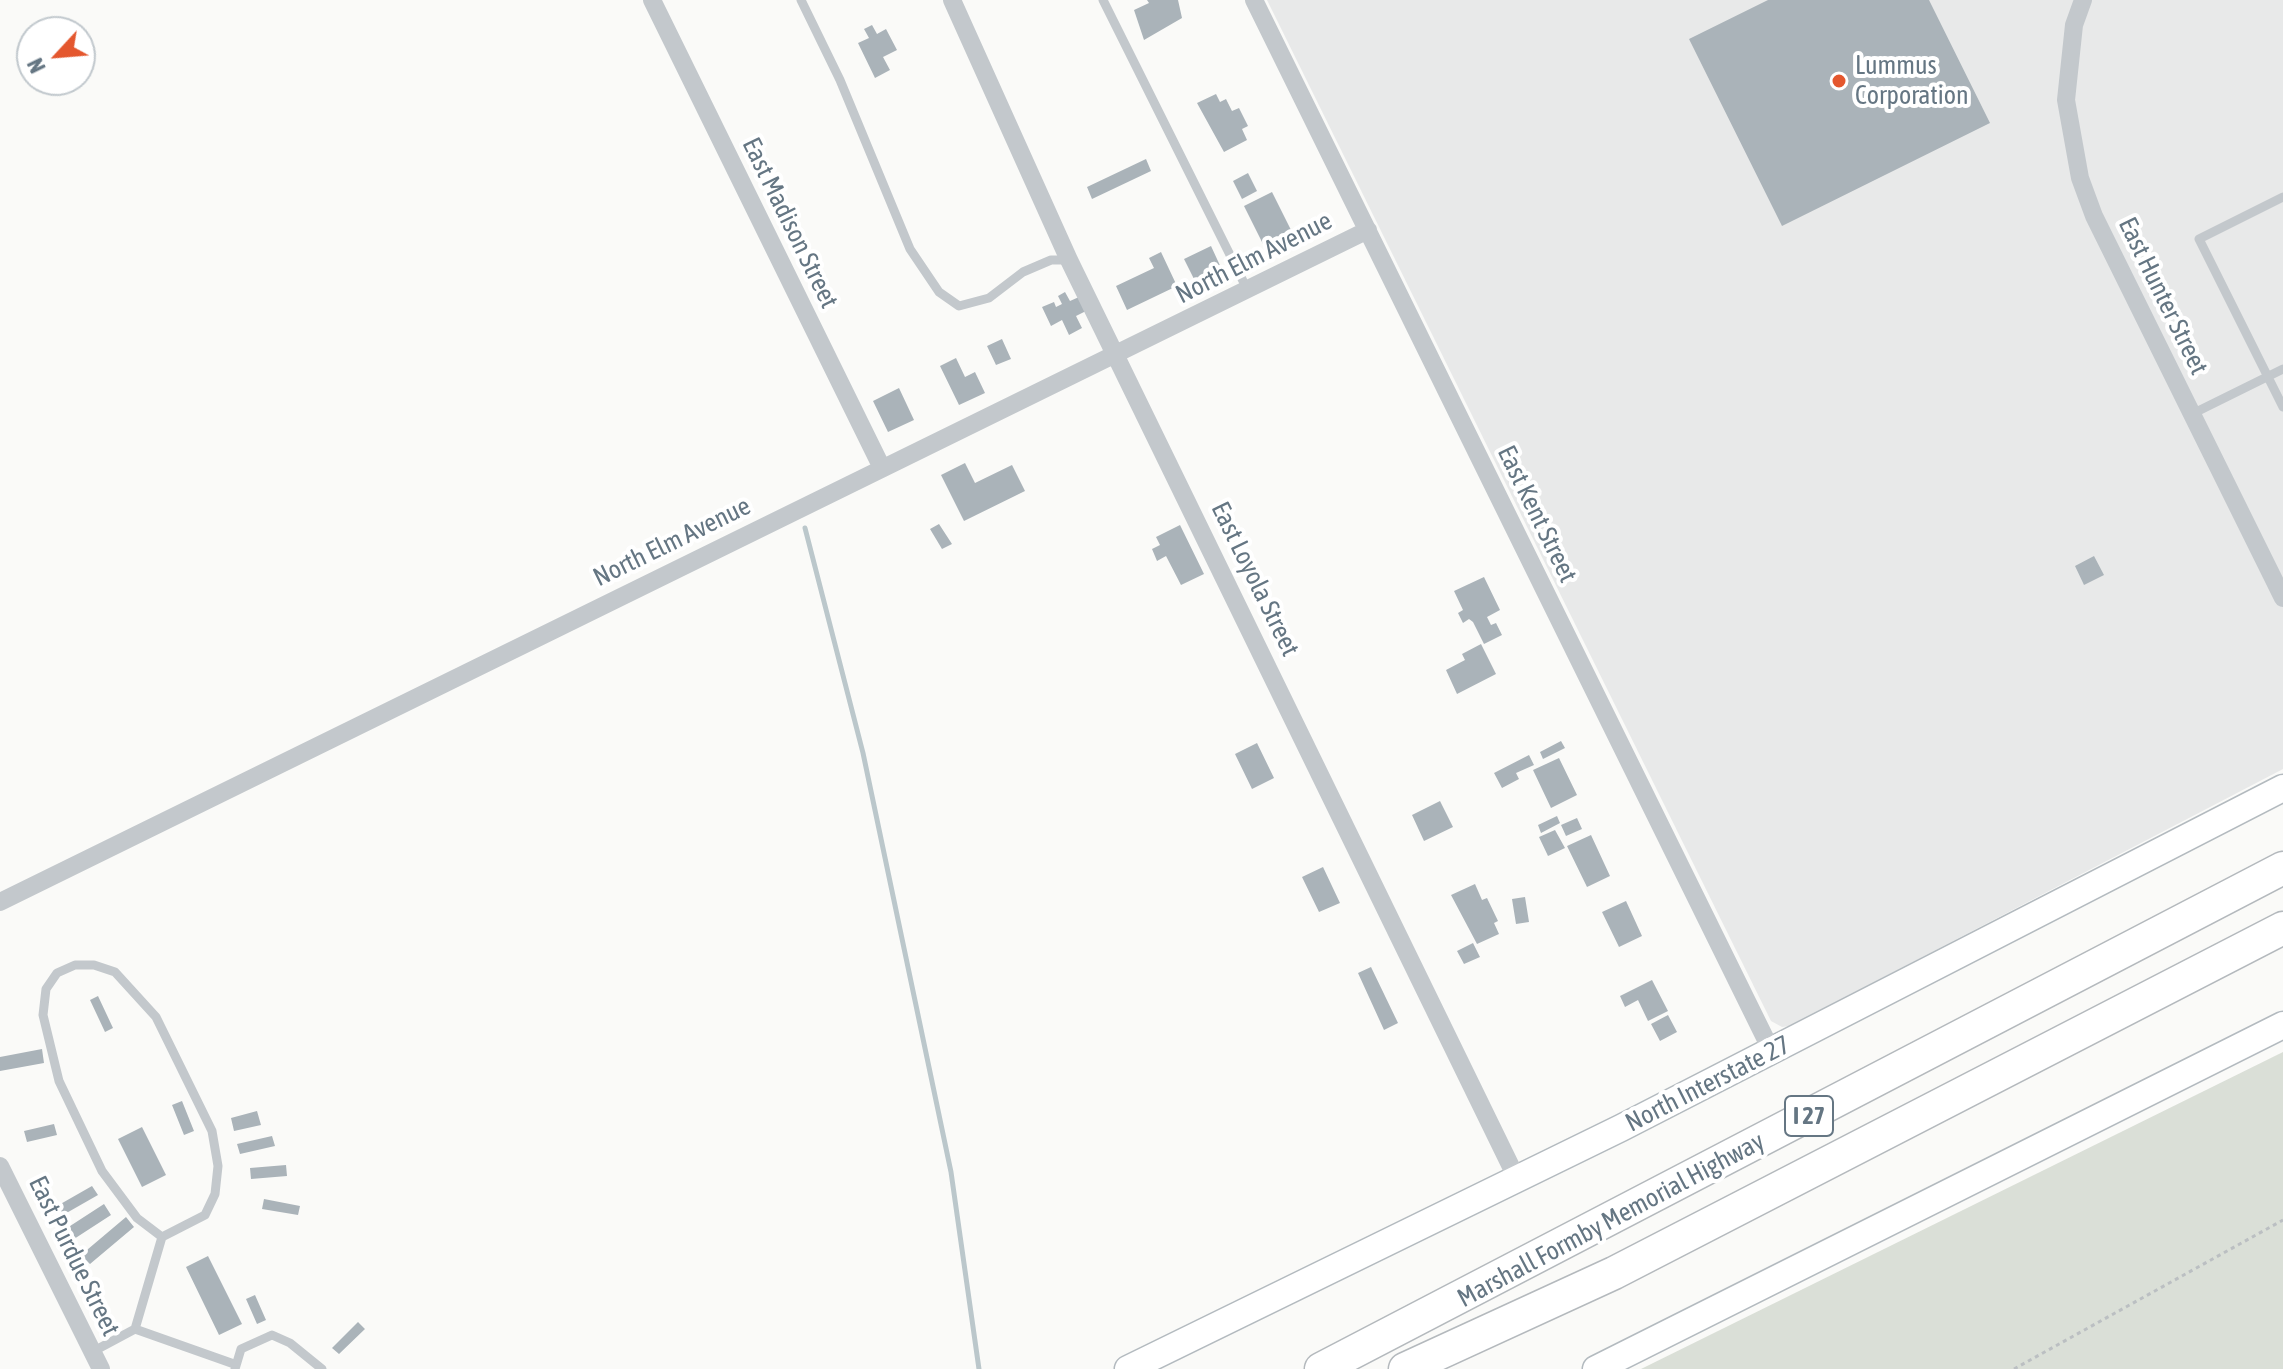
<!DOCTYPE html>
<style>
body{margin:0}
#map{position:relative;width:2283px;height:1369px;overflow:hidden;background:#fafaf8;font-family:"Asap Condensed",sans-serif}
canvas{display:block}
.north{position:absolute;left:16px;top:16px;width:80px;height:80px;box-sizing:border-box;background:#fff;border:2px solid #c1c8cd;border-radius:50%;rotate:244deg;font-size:22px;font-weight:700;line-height:32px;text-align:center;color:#657683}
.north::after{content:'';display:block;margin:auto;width:28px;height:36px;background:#e4572e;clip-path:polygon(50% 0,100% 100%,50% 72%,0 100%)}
</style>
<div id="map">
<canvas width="2283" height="1369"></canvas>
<div class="north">N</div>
</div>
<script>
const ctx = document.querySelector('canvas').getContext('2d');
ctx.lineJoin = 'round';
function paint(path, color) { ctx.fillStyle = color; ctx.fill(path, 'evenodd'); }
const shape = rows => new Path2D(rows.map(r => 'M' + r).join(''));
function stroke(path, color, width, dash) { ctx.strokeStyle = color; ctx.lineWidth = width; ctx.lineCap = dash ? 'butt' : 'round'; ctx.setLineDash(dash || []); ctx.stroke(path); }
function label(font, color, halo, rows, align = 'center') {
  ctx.font = font + ' "Asap Condensed",sans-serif'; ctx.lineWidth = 8; ctx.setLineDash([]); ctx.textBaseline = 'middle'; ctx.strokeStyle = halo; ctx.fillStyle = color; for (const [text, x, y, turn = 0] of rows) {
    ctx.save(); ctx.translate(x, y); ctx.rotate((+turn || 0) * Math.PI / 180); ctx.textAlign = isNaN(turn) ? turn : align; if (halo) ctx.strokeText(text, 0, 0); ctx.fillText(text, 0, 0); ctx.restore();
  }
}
paint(shape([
 [1267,0,2283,0,2283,769,1790,1026,1782,1027,1771,1021]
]), '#e8e9e9');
paint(shape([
 [2283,1052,2283,1369,1641,1369]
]), '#dadfd7');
stroke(shape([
 [805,528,863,753,951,1172,979,1369]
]), '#bbc7cb', 5);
paint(shape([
 [1147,0,1178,0,1182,18,1144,40,1134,10,1149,3],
 [1768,0,1929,0,1990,123,1782,226,1689,39],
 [872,25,877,34,886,29,897,50,883,57,890,70,875,78,858,43,869,38,864,29],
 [1216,94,1220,102,1226,99,1232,111,1239,108,1248,126,1242,129,1247,140,1224,152,1197,103],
 [1146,159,1151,171,1092,199,1087,187],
 [1248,173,1257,191,1242,199,1233,181],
 [1272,192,1292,232,1264,246,1244,206],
 [1211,246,1223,272,1207,280,1211,288,1201,293,1184,259],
 [1161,252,1177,286,1127,310,1116,286,1154,268,1149,258],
 [1065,292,1070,301,1079,297,1086,311,1076,316,1082,328,1069,335,1062,320,1051,326,1042,307,1054,302,1056,307,1062,304,1058,296],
 [1002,339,1011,359,996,365,987,346],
 [956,358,965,377,975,372,985,393,959,405,940,366],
 [899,388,914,420,888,432,873,401],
 [965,463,975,483,1012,465,1025,491,964,521,941,475],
 [939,524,952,544,942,549,930,529],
 [1180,525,1204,574,1181,585,1166,556,1157,561,1152,549,1160,545,1156,537],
 [2094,556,2104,575,2084,585,2075,566],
 [1484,577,1500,610,1487,617,1491,625,1496,623,1502,635,1484,644,1473,622,1469,619,1463,623,1458,613,1463,610,1454,591],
 [1481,644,1496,674,1457,694,1446,670,1465,660,1462,654],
 [1561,741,1565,748,1543,759,1540,752],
 [1257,743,1274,778,1252,789,1235,754],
 [1529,755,1534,765,1516,773,1519,779,1502,788,1494,773],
 [1559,758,1577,795,1551,808,1533,770],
 [1440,801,1453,827,1424,841,1412,815],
 [1557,816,1560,823,1541,833,1538,825],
 [1577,818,1582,829,1566,836,1561,825],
 [1555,830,1565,848,1548,856,1539,837],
 [1591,835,1610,876,1587,887,1567,846],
 [1323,867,1340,903,1319,912,1302,877],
 [1475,884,1482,900,1487,898,1498,921,1494,923,1499,934,1477,944,1451,895],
 [1525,897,1529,922,1516,924,1512,899],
 [1626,901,1642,936,1619,947,1602,912],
 [1473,943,1480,957,1464,964,1457,951],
 [1371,967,1398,1023,1384,1030,1358,973],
 [1652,980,1668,1011,1648,1021,1638,1000,1625,1007,1620,996],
 [98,996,113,1028,105,1032,90,1000],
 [1668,1015,1677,1032,1660,1041,1651,1024],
 [42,1049,44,1063,0,1071,0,1057],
 [182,1101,194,1131,184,1135,172,1105],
 [257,1111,261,1125,234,1131,231,1118],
 [54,1124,57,1135,27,1142,24,1131],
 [142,1127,166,1175,142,1187,118,1139],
 [272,1136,275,1146,240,1154,237,1144],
 [286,1165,287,1176,251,1179,250,1168],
 [92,1186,98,1195,63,1215,57,1206],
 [264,1199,300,1206,298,1215,262,1209],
 [104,1204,111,1215,74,1239,67,1228],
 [126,1217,134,1227,90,1264,81,1255],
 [208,1256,242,1324,219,1335,186,1267],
 [255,1295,266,1320,257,1324,246,1299],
 [358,1322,365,1329,339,1354,332,1348]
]), '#aab3b9');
const secondary = shape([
 [1128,1369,1621,1128,2283,788],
 [1596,1369,2283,1025]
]);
const motorway = shape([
 [1321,1369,2283,868],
 [1405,1369,1614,1273,2283,928]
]);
stroke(secondary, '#b3babf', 29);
stroke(motorway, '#b4b9bd', 35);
stroke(shape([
 [2014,1369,2283,1220]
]), '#bbbfc2', 3, [4, 4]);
stroke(shape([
 [801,0,840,80,910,249,939,292,959,306,989,298,1023,272,1051,260,1069,260],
 [1103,0,1248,291],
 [2283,197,2199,239,2283,407],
 [2192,414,2283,369],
 [135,1329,234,1364],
 [92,1352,135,1329,162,1237,205,1215,215,1194,218,1166,212,1131,156,1017,115,972,94,965,75,965,57,973,46,989,43,1015,59,1081,102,1171,137,1218,162,1237],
 [235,1369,241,1349,272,1335,290,1343,322,1369]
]), '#c3c8cc', 9);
stroke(shape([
 [652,0,882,468],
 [952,0,1069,260,1517,1179],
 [1254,0,1772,1052],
 [2083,0,2074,25,2066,100,2080,178,2094,216,2283,598],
 [0,902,1368,230],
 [0,1166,101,1369]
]), '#c3c8cc', 18);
stroke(secondary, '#fff', 26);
stroke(motorway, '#fff', 32);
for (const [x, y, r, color] of [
 [1839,81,8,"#e4572e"]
]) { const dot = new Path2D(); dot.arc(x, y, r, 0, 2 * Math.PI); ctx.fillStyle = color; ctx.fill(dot); stroke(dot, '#fff', 3); }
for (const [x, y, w] of [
 [1809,1116,48]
]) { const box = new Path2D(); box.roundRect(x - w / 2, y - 20, w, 40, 6); ctx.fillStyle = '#fff'; ctx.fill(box); stroke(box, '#657683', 2); }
label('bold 24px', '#657683', null, [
 ["I 27",1809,1116]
]);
label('26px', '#657683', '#fff', [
 ["Lummus",1855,66],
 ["Corporation",1855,96]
], 'left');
label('26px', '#657683', '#fff', [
 ["East Madison Street",790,223,64],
 ["North Elm Avenue",1254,258,-27],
 ["East Hunter Street",2163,296,64],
 ["East Kent Street",1537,514,64],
 ["North Elm Avenue",672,542,-26],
 ["East Loyola Street",1255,579,64],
 ["North Interstate 27",1708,1084,-27],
 ["Marshall Formby Memorial Highway",1611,1220,-28],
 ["East Purdue Street",74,1256,64]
]);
</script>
